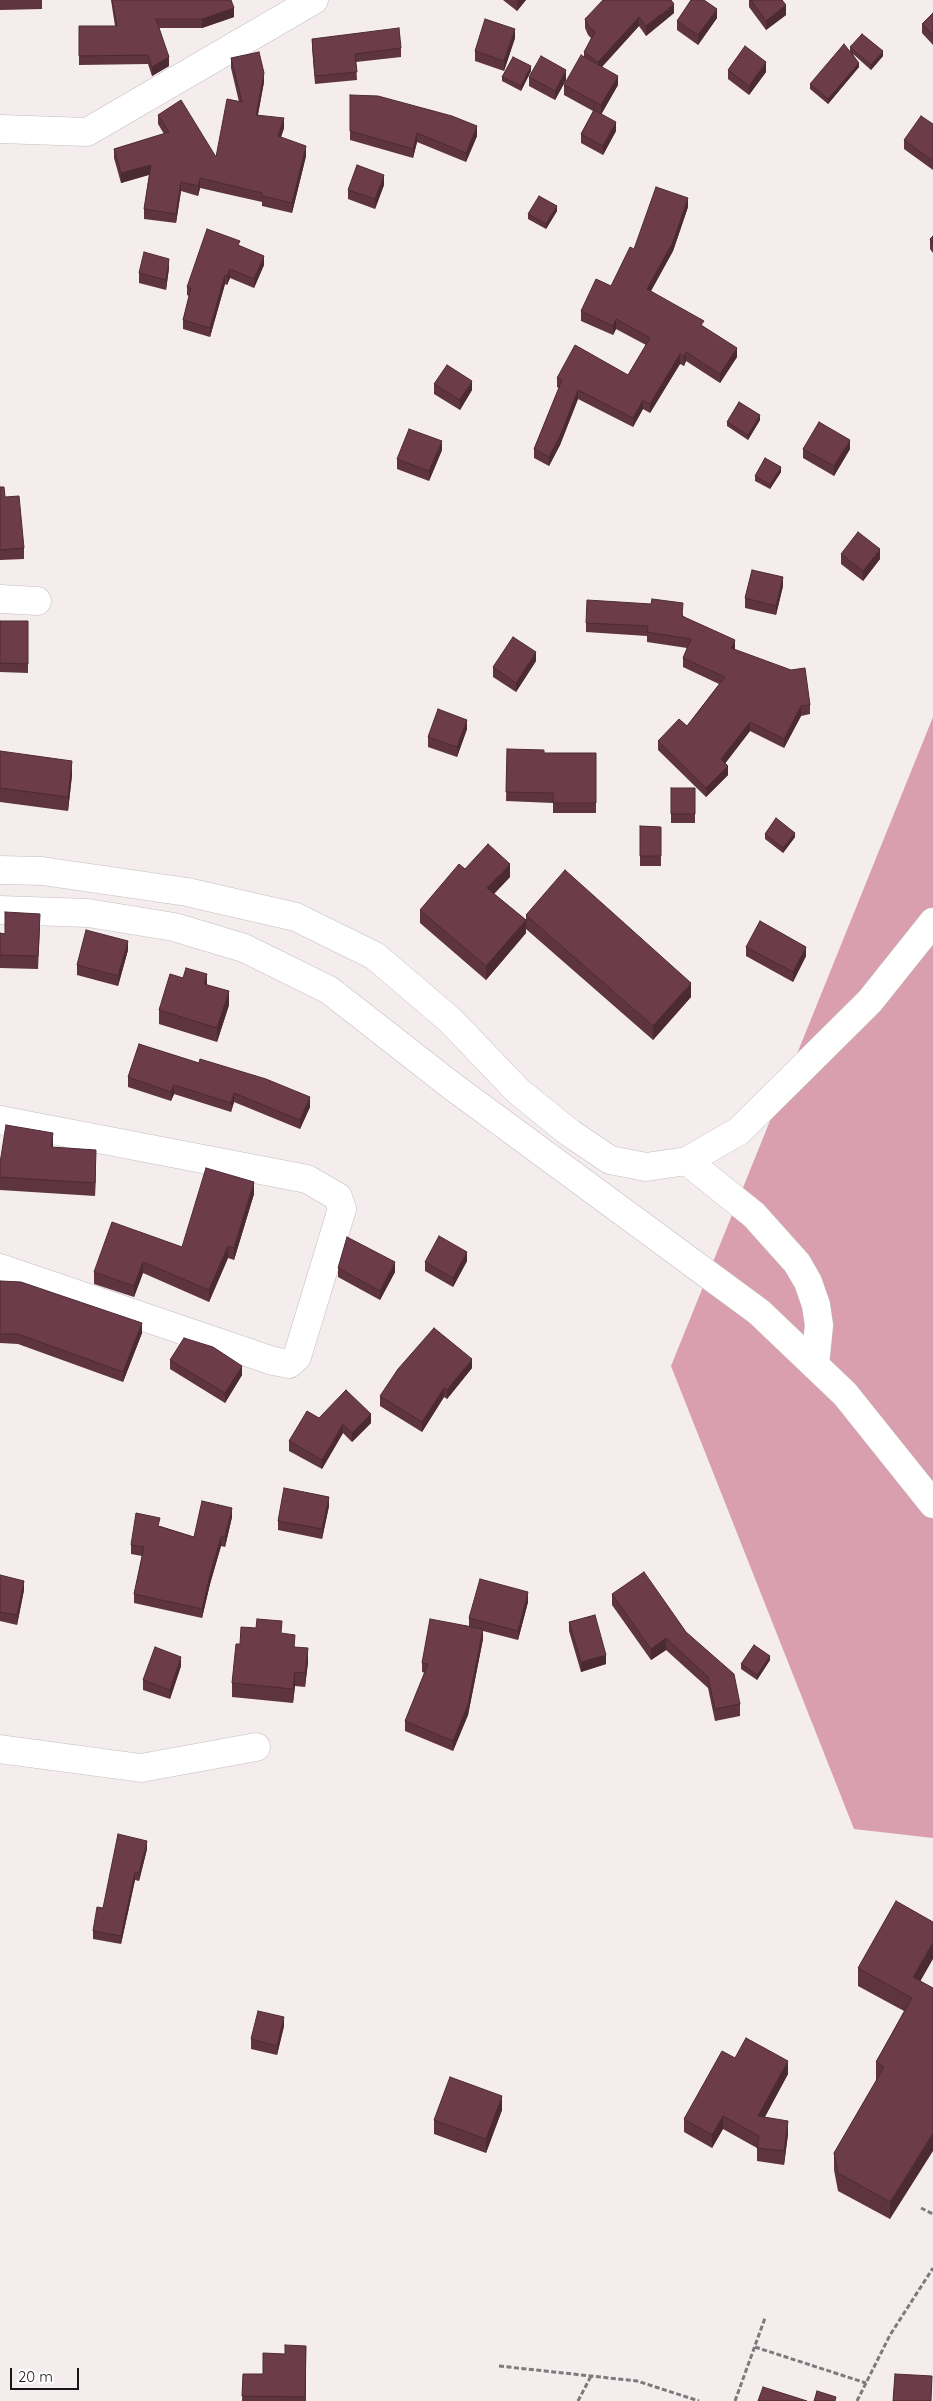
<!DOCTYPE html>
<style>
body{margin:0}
#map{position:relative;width:933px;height:2401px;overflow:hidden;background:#f4eced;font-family:Quicksand,sans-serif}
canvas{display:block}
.scale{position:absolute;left:10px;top:2368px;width:69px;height:22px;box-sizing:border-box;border:2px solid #191617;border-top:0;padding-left:6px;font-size:15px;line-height:18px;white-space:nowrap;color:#191617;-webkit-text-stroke:4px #fff;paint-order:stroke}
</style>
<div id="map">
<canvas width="933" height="2401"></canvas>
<div class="scale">20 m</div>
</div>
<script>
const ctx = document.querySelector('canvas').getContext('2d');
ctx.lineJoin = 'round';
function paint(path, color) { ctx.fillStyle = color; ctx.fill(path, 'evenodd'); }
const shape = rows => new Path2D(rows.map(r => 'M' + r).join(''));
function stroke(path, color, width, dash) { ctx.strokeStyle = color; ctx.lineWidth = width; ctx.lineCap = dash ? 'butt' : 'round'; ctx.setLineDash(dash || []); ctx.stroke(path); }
paint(shape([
 [933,717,933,1838,854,1829,671,1366]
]), '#d99fae');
const minor = shape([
 [0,129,87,132,314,0],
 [0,599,37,601],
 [0,1120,307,1179,338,1197,342,1209,297,1357,289,1364,273,1361,0,1268],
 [687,1161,754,1215,797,1263,808,1282,816,1305,819,1325,815,1365],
 [0,1749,141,1768,256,1747]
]);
const highway = shape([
 [0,870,42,871,187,892,296,917,375,956,450,1020,518,1091,570,1133,610,1160,646,1167,687,1161,739,1131,870,1001,933,922],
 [0,910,88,913,174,927,244,948,329,990,452,1086,759,1312,845,1394,933,1504]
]);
stroke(minor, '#c4bdbe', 29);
stroke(highway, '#c4bdbe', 29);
stroke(shape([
 [921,2208,933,2214],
 [755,2347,866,2383],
 [499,2366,637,2381,699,2401],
 [578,2401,591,2376],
 [735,2401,765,2318],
 [857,2401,890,2335,933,2268]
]), '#7e797a', 3, [5, 2.5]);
stroke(minor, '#fff', 28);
stroke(highway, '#fff', 28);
paint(shape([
 [0,0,42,0,42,9,0,10],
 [111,0,231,0,234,17,202,28,159,28,169,66,152,76,148,64,79,65,79,26,115,26],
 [503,0,526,0,517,11],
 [749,0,782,0,786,15,766,30,749,7],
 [674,13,646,36,639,26,602,67,618,85,601,114,616,131,603,155,581,143,581,134,593,111,564,95,564,85,584,57,584,52,591,38,588,35,585,28,585,19],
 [933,13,933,45,922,33,922,24],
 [717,18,698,45,677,30,677,21],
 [515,38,504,71,475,61,475,51],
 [312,39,401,48,401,57,356,62,357,80,315,84,312,47],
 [850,47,883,56,871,70,853,54,859,67,828,104,810,89,810,84,850,51],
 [231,58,264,82,258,115,284,128,281,137,306,156,292,213,262,206,262,202,200,188,198,196,181,191,176,223,144,219,144,209,149,175,121,183,114,158,114,149,164,134,158,124,158,115,216,157,239,102,231,68],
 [728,70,766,72,749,95,728,79],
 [531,71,521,91,502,81,502,77],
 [529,77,566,80,555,100,529,86],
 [350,95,477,136,466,162,417,142,413,158,350,140],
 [933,124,933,170,904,149,904,140],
 [384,185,375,209,348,199,348,190],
 [688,207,673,251,651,291,704,327,737,357,720,383,686,361,684,366,680,364,650,413,643,409,633,427,578,399,560,445,549,466,534,458,534,449,559,388,557,387,557,378,628,375,646,345,616,329,613,335,581,321,581,311,611,286,634,249],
 [557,211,546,229,528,219,528,214],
 [933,236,933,253,930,249,930,239],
 [240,246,264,265,254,288,230,278,227,285,225,284,210,337,183,329,183,320,189,296,187,295,187,287],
 [169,268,166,290,139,283,139,273],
 [434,384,472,390,460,410,434,394],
 [760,420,748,440,727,426,727,422],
 [803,449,850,449,834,476,803,458],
 [442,450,429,481,397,469,397,459],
 [781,472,770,489,755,481,755,476],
 [0,487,5,497,24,548,24,559,0,560],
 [841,554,880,559,863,581,841,564],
 [783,586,776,615,745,608,745,598],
 [651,604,683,613,683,616,735,650,810,705,810,714,801,716,784,748,750,731,725,763,728,775,706,797,658,750,658,741,687,726,719,684,683,667,683,658,687,648,647,642,647,636,586,632,586,623],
 [0,621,28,621,28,673,0,672],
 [536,661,516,692,493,677,493,667],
 [467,729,457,757,428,747,428,737],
 [507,749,544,753,596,753,596,813,553,813,553,803,506,801],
 [0,751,72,775,68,811,0,802],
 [671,788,695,788,695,823,671,823],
 [640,826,661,827,661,866,640,866],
 [765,834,795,837,783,853,765,839],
 [465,869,510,877,494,894,526,920,526,915,691,997,653,1040,526,929,526,933,486,980,420,923,420,910],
 [40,927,38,969,0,968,0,933,5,934],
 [746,947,806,956,793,982,746,956],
 [128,950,118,986,77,975,77,965],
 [229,1005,217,1042,159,1024,159,1010],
 [139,1044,310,1107,300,1129,234,1102,231,1112,174,1094,171,1101,128,1087,128,1077],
 [53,1148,96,1163,95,1196,0,1190,0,1163],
 [254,1194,234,1260,228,1258,209,1302,143,1273,134,1297,94,1284,94,1272,182,1247],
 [467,1261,453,1287,425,1271,425,1262],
 [338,1268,395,1272,380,1300,338,1277],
 [0,1281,142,1333,123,1382,18,1344,0,1343],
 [170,1360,242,1375,225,1403,170,1369],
 [472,1368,447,1399,444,1397,422,1432,380,1406,380,1396],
 [319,1418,371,1423,352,1442,343,1433,322,1469,289,1451,289,1441],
 [329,1506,322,1539,278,1530,278,1521],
 [232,1517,225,1547,221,1546,210,1584,202,1618,134,1603,134,1594,142,1556,131,1554,131,1545,160,1526,194,1537],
 [0,1575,24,1590,17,1625,0,1621],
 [612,1594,686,1632,740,1704,740,1716,715,1721,708,1688,666,1650,651,1660,612,1605],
 [528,1602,518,1640,483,1631,483,1639,468,1715,453,1751,405,1731,405,1721,425,1673,422,1672,422,1663,469,1627,469,1618],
 [569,1622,606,1664,581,1672,569,1631],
 [282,1634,295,1647,308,1662,305,1687,295,1686,293,1703,232,1697,232,1683,240,1644],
 [770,1660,757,1680,741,1669,741,1664],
 [181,1666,170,1699,143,1690,143,1680],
 [147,1849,139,1881,135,1880,121,1944,93,1939,93,1931,103,1908],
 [858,1968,921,1981,890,2219,838,2191,834,2170,834,2153,877,2080,876,2080,876,2062,904,2011,858,1986],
 [284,2026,277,2055,251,2049,251,2039],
 [735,2058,788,2074,765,2117,788,2134,784,2165,757,2161,757,2148,723,2129,712,2148,684,2132,684,2119],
 [502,2110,486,2153,434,2134,434,2120],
 [306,2346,306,2401,242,2401,243,2374,263,2374,285,2354]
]), '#5e3440');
paint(shape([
 [518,0,526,0,517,11,517,1],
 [674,4,674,13,646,36,646,26],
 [786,5,786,15,766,30,766,21],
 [234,8,234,17,202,28,202,19],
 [717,9,717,18,698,45,698,35],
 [639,17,639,26,598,71,598,62],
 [515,29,515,38,504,71,504,61],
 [883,51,883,56,871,70,871,65],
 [169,57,169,66,152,76,152,67],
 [766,62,766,72,749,95,749,86],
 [859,63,859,67,828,104,828,99],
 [531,66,531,71,521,91,521,86],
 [566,70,566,80,555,100,555,91],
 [264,73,264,82,256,124,256,115],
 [618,76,618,85,601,115,601,105],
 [284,118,284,128,278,146,278,136],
 [616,122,616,131,603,155,603,146],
 [477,126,477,136,466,162,466,153],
 [417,133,417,142,413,158,413,149],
 [306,146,306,156,292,213,292,203],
 [151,165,151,174,121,183,121,173],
 [384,175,384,185,375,209,375,199],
 [200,178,200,188,198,196,198,186],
 [181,182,181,191,176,223,176,214],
 [688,198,688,207,673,251,647,298,647,289],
 [557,206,557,211,546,229,546,224],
 [264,256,264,265,254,288,254,279],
 [169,259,169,268,166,290,166,280],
 [230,269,230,278,227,285,227,276],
 [225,275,225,284,210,337,210,328],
 [616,319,616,329,613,335,613,326],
 [737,348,737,357,720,383,720,374],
 [686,352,686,361,684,366,684,357],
 [680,354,680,364,650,413,650,404],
 [472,381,472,390,460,410,460,400],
 [578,390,578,399,560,445,549,466,549,457],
 [643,400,643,409,633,427,633,418],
 [760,415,760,420,748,440,748,435],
 [850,440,850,449,834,476,834,466],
 [442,441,442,450,429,481,429,471],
 [781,467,781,472,770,489,770,485],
 [880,549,880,559,863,581,863,571],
 [783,577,783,586,776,615,776,606],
 [735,640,735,650,731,648],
 [536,652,536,661,516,692,516,683],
 [801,706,801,716,784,748,784,739],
 [467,720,467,729,457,757,457,747],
 [750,722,750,731,721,769,721,759],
 [72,761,72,775,68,811,68,797],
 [728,766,728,775,706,797,706,788],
 [795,833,795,837,783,853,783,848],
 [510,864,510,877,487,901,487,888],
 [526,920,526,933,486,980,486,966],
 [128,941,128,950,118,986,118,976],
 [806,947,806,956,793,982,793,972],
 [207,974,207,988,204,984],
 [691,983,691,997,653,1040,653,1026],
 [229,991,229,1005,217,1042,217,1028],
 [174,1085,174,1094,171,1101,171,1092],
 [234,1093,234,1102,231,1112,231,1103],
 [310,1097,310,1107,300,1129,300,1120],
 [53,1133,53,1146,51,1160,51,1147],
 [96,1150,96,1163,95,1196,95,1183],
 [254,1182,254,1194,234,1260,234,1248],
 [228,1246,228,1258,209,1302,209,1290],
 [467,1252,467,1261,453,1287,453,1278],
 [143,1262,143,1273,134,1297,134,1286],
 [395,1262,395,1272,380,1300,380,1291],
 [142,1323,142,1333,123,1382,123,1372],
 [472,1359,472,1368,447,1399,447,1390],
 [242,1366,242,1375,225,1403,225,1393],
 [444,1388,444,1397,422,1432,422,1422],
 [371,1414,371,1423,352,1442,352,1433],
 [343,1424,343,1433,322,1469,322,1460],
 [329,1497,329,1506,322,1539,322,1529],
 [232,1508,232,1517,225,1547,225,1537],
 [221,1537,221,1546,210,1584,202,1618,202,1609,210,1575],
 [24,1581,24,1590,17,1625,17,1615],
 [528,1592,528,1602,518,1640,518,1631],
 [483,1629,483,1639,468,1715,453,1751,453,1741],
 [666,1638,666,1650,651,1660,651,1649],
 [308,1648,308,1662,305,1687,305,1673],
 [606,1655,606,1664,581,1672,581,1662],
 [770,1656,770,1660,757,1680,757,1675],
 [181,1657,181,1666,170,1699,170,1690],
 [295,1672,295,1686,293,1703,293,1689],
 [147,1841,147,1849,139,1881,139,1873],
 [135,1872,135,1880,121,1944,121,1936],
 [933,1942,933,1959,913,1994,913,1977],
 [284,2017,284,2026,277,2055,277,2046],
 [788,2061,788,2074,758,2129,758,2116],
 [502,2096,502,2110,486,2153,486,2139],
 [723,2116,723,2129,712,2148,712,2135],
 [788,2121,788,2134,784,2165,784,2151],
 [933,2133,933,2151,890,2219,890,2202]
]), '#4c2a34');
const building = shape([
 [112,0,231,0,234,8,202,19,156,19,169,57,152,67,148,55,79,56,79,26,117,26,112,0],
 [603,0,671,0,674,4,646,26,639,17,598,62,584,52,595,32,588,26,585,19,603,0],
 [691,0,704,0,717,9,698,35,677,21,691,0],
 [751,0,782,0,786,5,766,21,751,0],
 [933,13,933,35,922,24,933,13],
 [485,19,515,29,504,61,475,51,485,19],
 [399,28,401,48,355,54,357,72,315,76,312,39,399,28],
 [862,34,883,51,871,65,850,47,862,34],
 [844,44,859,63,828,99,810,84,844,44],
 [745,46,766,62,749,86,728,70,745,46],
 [259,52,264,73,256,115,284,118,278,136,306,146,292,203,262,196,262,193,200,178,198,186,181,182,176,214,144,209,151,165,121,173,114,149,169,132,158,115,181,100,216,157,227,99,242,102,231,58,259,52],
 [581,55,618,76,601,105,564,85,581,55],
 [541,56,566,70,555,91,529,77,541,56],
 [513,57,531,66,521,86,502,77,513,57],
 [350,95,378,96,452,116,477,126,466,153,417,133,413,149,350,131,350,95],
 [594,110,616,122,603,146,581,134,594,110],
 [921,116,933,124,933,161,904,140,921,116],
 [357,165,384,175,375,199,348,190,357,165],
 [656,187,688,198,673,242,647,289,704,321,701,325,737,348,720,374,686,352,684,357,680,354,650,404,643,400,633,418,578,390,560,436,549,457,534,449,562,380,557,378,575,345,628,375,650,338,616,319,613,326,581,311,596,279,611,286,630,247,634,249,656,187],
 [539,196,557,206,546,224,528,214,539,196],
 [207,229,240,241,238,245,264,256,254,279,230,269,227,276,225,275,210,328,183,320,191,288,187,287,207,229],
 [933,236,933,244,930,239,933,236],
 [144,252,169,259,166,280,139,273,144,252],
 [447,365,472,381,460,400,434,384,447,365],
 [739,402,760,415,748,435,727,422,739,402],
 [819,422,850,440,834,466,803,449,819,422],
 [409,429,442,441,429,471,397,459,409,429],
 [765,458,781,467,770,485,755,476,765,458],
 [0,487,4,487,5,497,19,496,24,548,0,550,0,487],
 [858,532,880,549,863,571,841,554,858,532],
 [752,570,783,577,776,606,745,598,752,570],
 [652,599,683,603,682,616,735,640,731,648,791,670,805,668,810,705,801,706,784,739,750,722,721,759,728,766,706,788,658,741,679,719,687,726,725,677,683,658,691,639,647,632,648,626,586,623,587,600,651,604,652,599],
 [0,621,28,621,28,664,0,663,0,621],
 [513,637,536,652,516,683,493,667,513,637],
 [438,709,467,720,457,747,428,737,438,709],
 [507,749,544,750,544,753,596,753,596,803,553,803,553,793,506,792,507,749],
 [0,751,72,761,68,797,0,788,0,751],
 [671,788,695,788,695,814,671,814,671,788],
 [776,818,795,833,783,848,765,834,776,818],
 [640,826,661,827,661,856,640,856,640,826],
 [488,844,510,864,487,888,526,920,486,966,420,910,459,864,465,869,488,844],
 [565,870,691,983,653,1026,526,915,565,870],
 [5,912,40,914,38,956,0,955,0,933,5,934,5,912],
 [760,921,806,947,793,972,746,947,760,921],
 [86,930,128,941,118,976,77,965,86,930],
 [186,968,207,974,204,984,229,991,217,1028,159,1010,170,974,183,978,186,968],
 [139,1044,199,1063,200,1059,266,1079,310,1097,300,1120,234,1093,231,1103,174,1085,171,1092,128,1077,139,1044],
 [6,1125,53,1133,51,1147,96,1150,95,1183,0,1177,0,1163,6,1125],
 [206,1168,254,1182,234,1248,228,1246,209,1290,143,1262,134,1286,94,1272,112,1222,182,1247,206,1168],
 [439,1236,467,1252,453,1278,425,1262,439,1236],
 [347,1237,395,1262,380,1291,338,1268,347,1237],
 [0,1281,21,1282,142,1323,123,1372,18,1334,0,1334,0,1281],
 [434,1328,472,1359,447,1390,444,1388,422,1422,380,1396,398,1369,434,1328],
 [184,1338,213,1347,242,1366,225,1393,170,1360,184,1338],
 [346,1390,371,1414,352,1433,343,1424,322,1460,289,1441,307,1411,319,1418,346,1390],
 [284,1488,329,1497,322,1529,278,1521,284,1488],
 [202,1501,232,1508,225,1537,221,1537,210,1575,202,1609,134,1594,144,1547,131,1545,136,1513,160,1518,158,1526,194,1537,202,1501],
 [644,1572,686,1632,734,1674,740,1704,715,1709,708,1677,666,1638,651,1649,612,1594,644,1572],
 [0,1575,24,1581,17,1615,0,1612,0,1575],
 [480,1579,528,1592,518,1631,469,1618,480,1579],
 [595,1615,606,1655,581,1662,569,1622,595,1615],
 [257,1619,282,1621,281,1633,295,1635,294,1647,308,1648,305,1673,295,1672,293,1689,232,1683,236,1644,240,1644,241,1627,256,1628,257,1619],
 [430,1619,483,1629,468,1705,453,1741,405,1721,428,1664,422,1663,430,1619],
 [754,1645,770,1656,757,1675,741,1664,754,1645],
 [155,1647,181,1657,170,1690,143,1680,155,1647],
 [118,1834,147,1841,139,1873,135,1872,121,1936,93,1931,97,1907,103,1908,118,1834],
 [896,1901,933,1922,933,1942,913,1977,933,1988,933,2133,890,2202,838,2173,834,2153,884,2067,876,2062,912,1998,858,1968,896,1901],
 [258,2011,284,2017,277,2046,251,2039,258,2011],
 [746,2038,788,2061,758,2116,788,2121,784,2151,757,2148,759,2136,723,2116,712,2135,684,2119,722,2051,735,2058,746,2038],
 [450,2077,502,2096,486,2139,434,2120,450,2077],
 [285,2345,306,2346,305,2397,242,2396,243,2374,263,2374,263,2353,285,2354,285,2345],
 [895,2374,932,2376,931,2401,893,2401,895,2374],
 [763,2387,807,2401,758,2401,763,2387],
 [817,2391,836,2397,835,2401,814,2401,817,2391]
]);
paint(building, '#6d3c4a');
stroke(building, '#4c2a34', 1);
</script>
